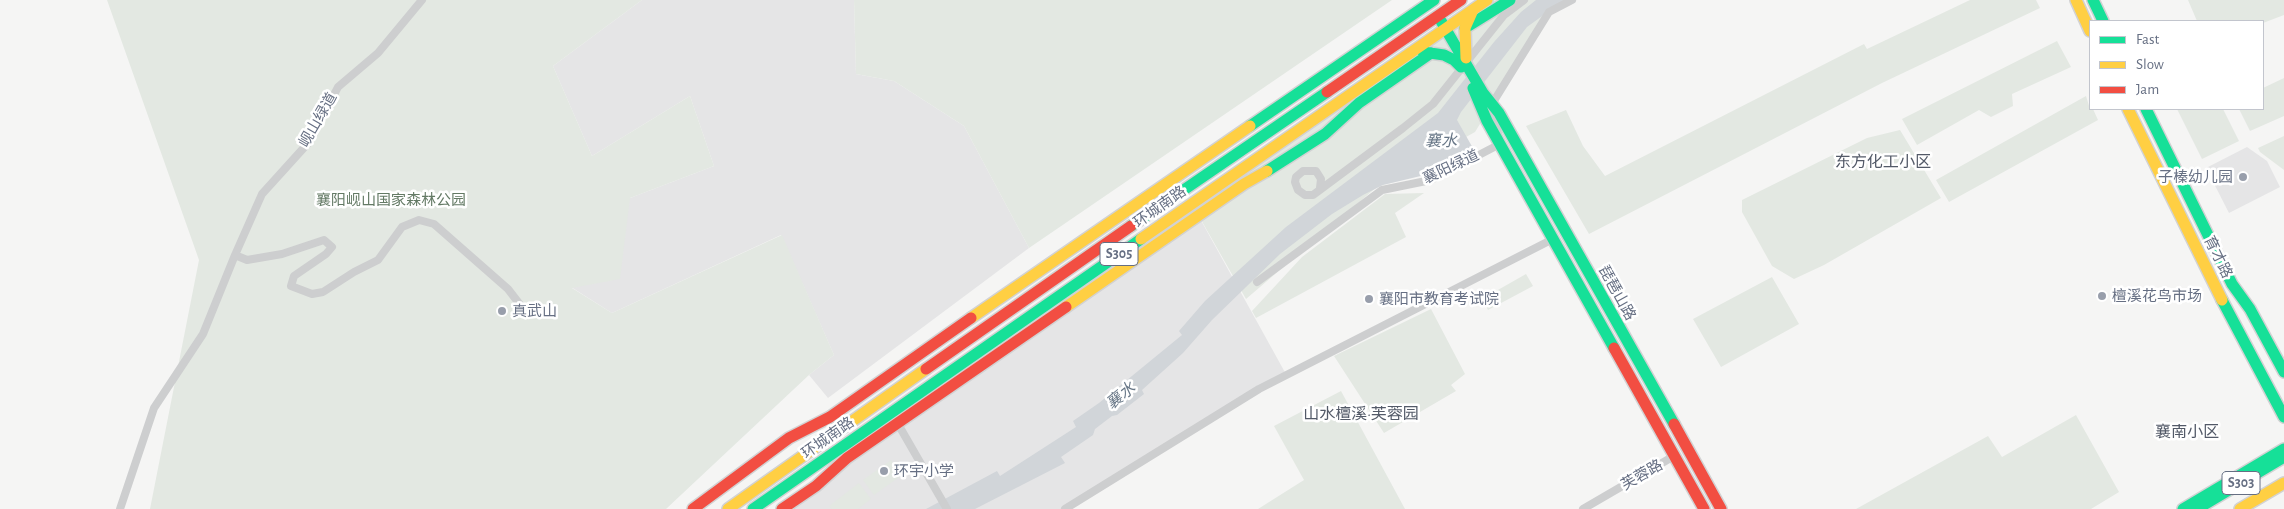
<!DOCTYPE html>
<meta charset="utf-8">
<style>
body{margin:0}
#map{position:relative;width:2284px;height:509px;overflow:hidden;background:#f5f5f4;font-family:"Alegreya Sans",sans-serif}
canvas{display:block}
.legend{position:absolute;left:2089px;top:20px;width:175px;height:90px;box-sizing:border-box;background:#fff;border:1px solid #c2c5cd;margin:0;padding:6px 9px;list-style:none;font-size:15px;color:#666f83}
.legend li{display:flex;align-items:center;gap:10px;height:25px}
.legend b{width:25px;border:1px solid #c2c5cd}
</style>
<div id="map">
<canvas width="2284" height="509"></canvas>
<ul class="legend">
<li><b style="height:6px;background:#16e098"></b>Fast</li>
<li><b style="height:6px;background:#ffcf43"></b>Slow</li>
<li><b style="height:6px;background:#f24e42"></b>Jam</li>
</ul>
</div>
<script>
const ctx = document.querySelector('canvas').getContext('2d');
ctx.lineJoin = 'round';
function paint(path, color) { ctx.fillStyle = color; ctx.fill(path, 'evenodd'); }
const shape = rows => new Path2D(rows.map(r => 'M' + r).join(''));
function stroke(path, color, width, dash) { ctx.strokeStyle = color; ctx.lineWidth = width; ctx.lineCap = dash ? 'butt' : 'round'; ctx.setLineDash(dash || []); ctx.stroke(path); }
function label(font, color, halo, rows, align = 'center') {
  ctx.font = font + ' "Alegreya Sans","Noto Sans SC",sans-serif'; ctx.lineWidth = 5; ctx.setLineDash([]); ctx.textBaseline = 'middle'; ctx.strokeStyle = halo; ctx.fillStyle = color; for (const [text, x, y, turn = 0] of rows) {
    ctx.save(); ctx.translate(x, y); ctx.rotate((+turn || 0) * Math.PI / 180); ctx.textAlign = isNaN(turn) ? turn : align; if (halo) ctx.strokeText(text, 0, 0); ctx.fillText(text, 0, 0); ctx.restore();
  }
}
paint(shape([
 [642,0,854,0,856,74,894,81,964,126,1029,248,828,398,809,375,834,355,781,235,612,313,571,287,630,198,714,166,690,96,592,156,553,66],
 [2247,147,2267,161,2280,187,2229,213,2206,168],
 [1198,215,1287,376,1065,509,786,509]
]), '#e5e5e6');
paint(shape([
 [107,0,642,0,553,66,592,156,690,96,714,166,630,198,620,279,572,288,612,313,782,235,834,355,809,375,666,509,150,509,199,260],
 [854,0,1392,0,1029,248,964,126,894,81,856,74],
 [1487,0,1576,0,1549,12,1475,132,1378,186,1246,299,1192,204],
 [1970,0,2036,0,2040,8,1882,83,1589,234,1526,126,1566,110,1583,146,1605,176,1864,44,1867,49],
 [2188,0,2284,0,2284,15,2263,23,2197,21],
 [2057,41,2071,67,2012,94,2013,106,1991,117,1979,110,1917,145,1902,119],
 [2284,78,2284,116,2250,131,2239,109,2263,109,2263,88],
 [2086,96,2090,109,2093,109,2098,120,1949,202,1936,180],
 [2177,109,2223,109,2239,141,2202,159],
 [1900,130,1941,198,1824,265,1794,279,1772,266,1742,212,1742,200,1867,138],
 [2284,136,2284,170,2260,152,2258,148],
 [1424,193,1395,213,1406,237,1256,318,1252,311,1302,257,1385,194],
 [1526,274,1533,286,1488,310,1482,299],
 [1772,277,1799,324,1721,367,1693,319],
 [1431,309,1465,374,1451,385,1456,391,1384,433,1334,356],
 [1341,391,1405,509,1258,509,1304,480,1274,426],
 [2076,415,2119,492,2091,509,1856,509,1988,436,2002,457],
 [891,460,902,475,874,495,863,480],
 [859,483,871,499,858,509,832,509,829,506]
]), '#e3e8e2');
paint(shape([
 [1536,0,1567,0,1549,11,1527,27,1461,112,1457,120,1474,150,1429,174,1383,185,1363,195,1332,214,1280,254,1212,320,1183,353,1142,390,1144,394,1117,415,1112,416,1095,429,1093,435,1061,457,1065,463,975,509,926,509,997,471,1000,476,1076,427,1073,421,1099,403,1182,335,1179,331,1205,301,1286,227,1438,113,1494,42,1521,12]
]), '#d1d5d9');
const fast = shape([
 [2093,0,2103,21],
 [1441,21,1483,93,1499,113,1674,424],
 [1465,28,1510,0],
 [1423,52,1444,55,1454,60,1461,67],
 [1473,88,1487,121,1614,348],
 [2146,109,2232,284,2250,309,2284,372],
 [1250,126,1434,0],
 [1267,171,1325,134,1359,103,1431,53],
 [1131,226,1327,92],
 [2222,300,2284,417],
 [753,509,1141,239],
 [2183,509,2284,449],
 [2197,509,2284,457]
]);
const slow = shape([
 [2076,0,2090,31],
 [1466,58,1465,28,1473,10],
 [2128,109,2222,300],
 [1141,239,1487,0],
 [1066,307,1244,184,1267,171],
 [971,318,1250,126],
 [728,509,926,369],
 [2240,509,2284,483]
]);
const jam = shape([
 [1327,92,1461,0],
 [1614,348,1704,509],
 [926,369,1131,226],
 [1674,424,1721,509],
 [693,509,789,438,830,417,971,318],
 [782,509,816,486,847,458,1066,307]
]);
stroke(fast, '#d2d2d3', 14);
stroke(slow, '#d2d2d3', 14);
stroke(jam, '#d2d2d3', 14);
stroke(shape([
 [1320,188,1321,179,1316,171,1303,171,1296,177,1295,182,1298,190,1305,195,1313,195,1403,128,1433,104,1504,15,1524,0],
 [235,255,262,194,310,141,338,87,378,53,422,0],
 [1257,282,1382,190,1431,180,1500,144,1492,104,1549,12,1572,0],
 [898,424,947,509],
 [120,509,154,408,203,334,235,255,247,260,282,254,324,240,332,247,326,254,294,276,291,286,312,294,323,292,354,272,378,260,402,227,419,220,434,224,508,289,528,315],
 [1065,509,1259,389,1553,239],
 [1583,509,1674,456]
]), '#cdcecf', 8);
stroke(fast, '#16e098', 11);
stroke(slow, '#ffcf43', 11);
stroke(jam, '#f24e42', 11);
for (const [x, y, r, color] of [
 [2243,177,5,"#989eab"],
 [2102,296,5,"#989eab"],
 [1369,299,5,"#989eab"],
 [502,311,5,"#989eab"],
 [884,471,5,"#989eab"]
]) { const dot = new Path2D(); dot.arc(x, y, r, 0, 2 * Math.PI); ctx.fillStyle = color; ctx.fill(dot); stroke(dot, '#fff', 2); }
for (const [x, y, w] of [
 [1119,254,38],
 [2241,483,38]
]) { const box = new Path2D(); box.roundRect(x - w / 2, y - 11.5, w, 23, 4); ctx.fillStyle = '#fff'; ctx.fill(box); stroke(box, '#666f83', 1); }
label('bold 14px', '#666f83', null, [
 ["S305",1119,254],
 ["S303",2241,483]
]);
label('15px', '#666f83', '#fff', [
 ["岘山绿道",318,120,-60],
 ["襄阳绿道",1451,167,-25],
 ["环城南路",1160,207,-35],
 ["育才路",2218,257,64],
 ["琵琶山路",1617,293,61],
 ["环城南路",828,438,-35],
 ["芙蓉路",1642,475,-30]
]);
label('15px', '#666f83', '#fff', [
 ["子榛幼儿园",2233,177,"right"],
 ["檀溪花鸟市场",2112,296],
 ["襄阳市教育考试院",1379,299],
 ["真武山",512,311],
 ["环宇小学",894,471]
], 'left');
label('15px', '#647a65', '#fff', [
 ["襄阳岘山国家森林公园",391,200]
]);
label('italic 16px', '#677686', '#fff', [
 ["襄水",1441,141],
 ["襄水",1121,396,-39]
]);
label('16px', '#535a68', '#fff', [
 ["东方化工小区",1883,162],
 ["山水檀溪·芙蓉园",1361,414],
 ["襄南小区",2187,432]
]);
</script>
